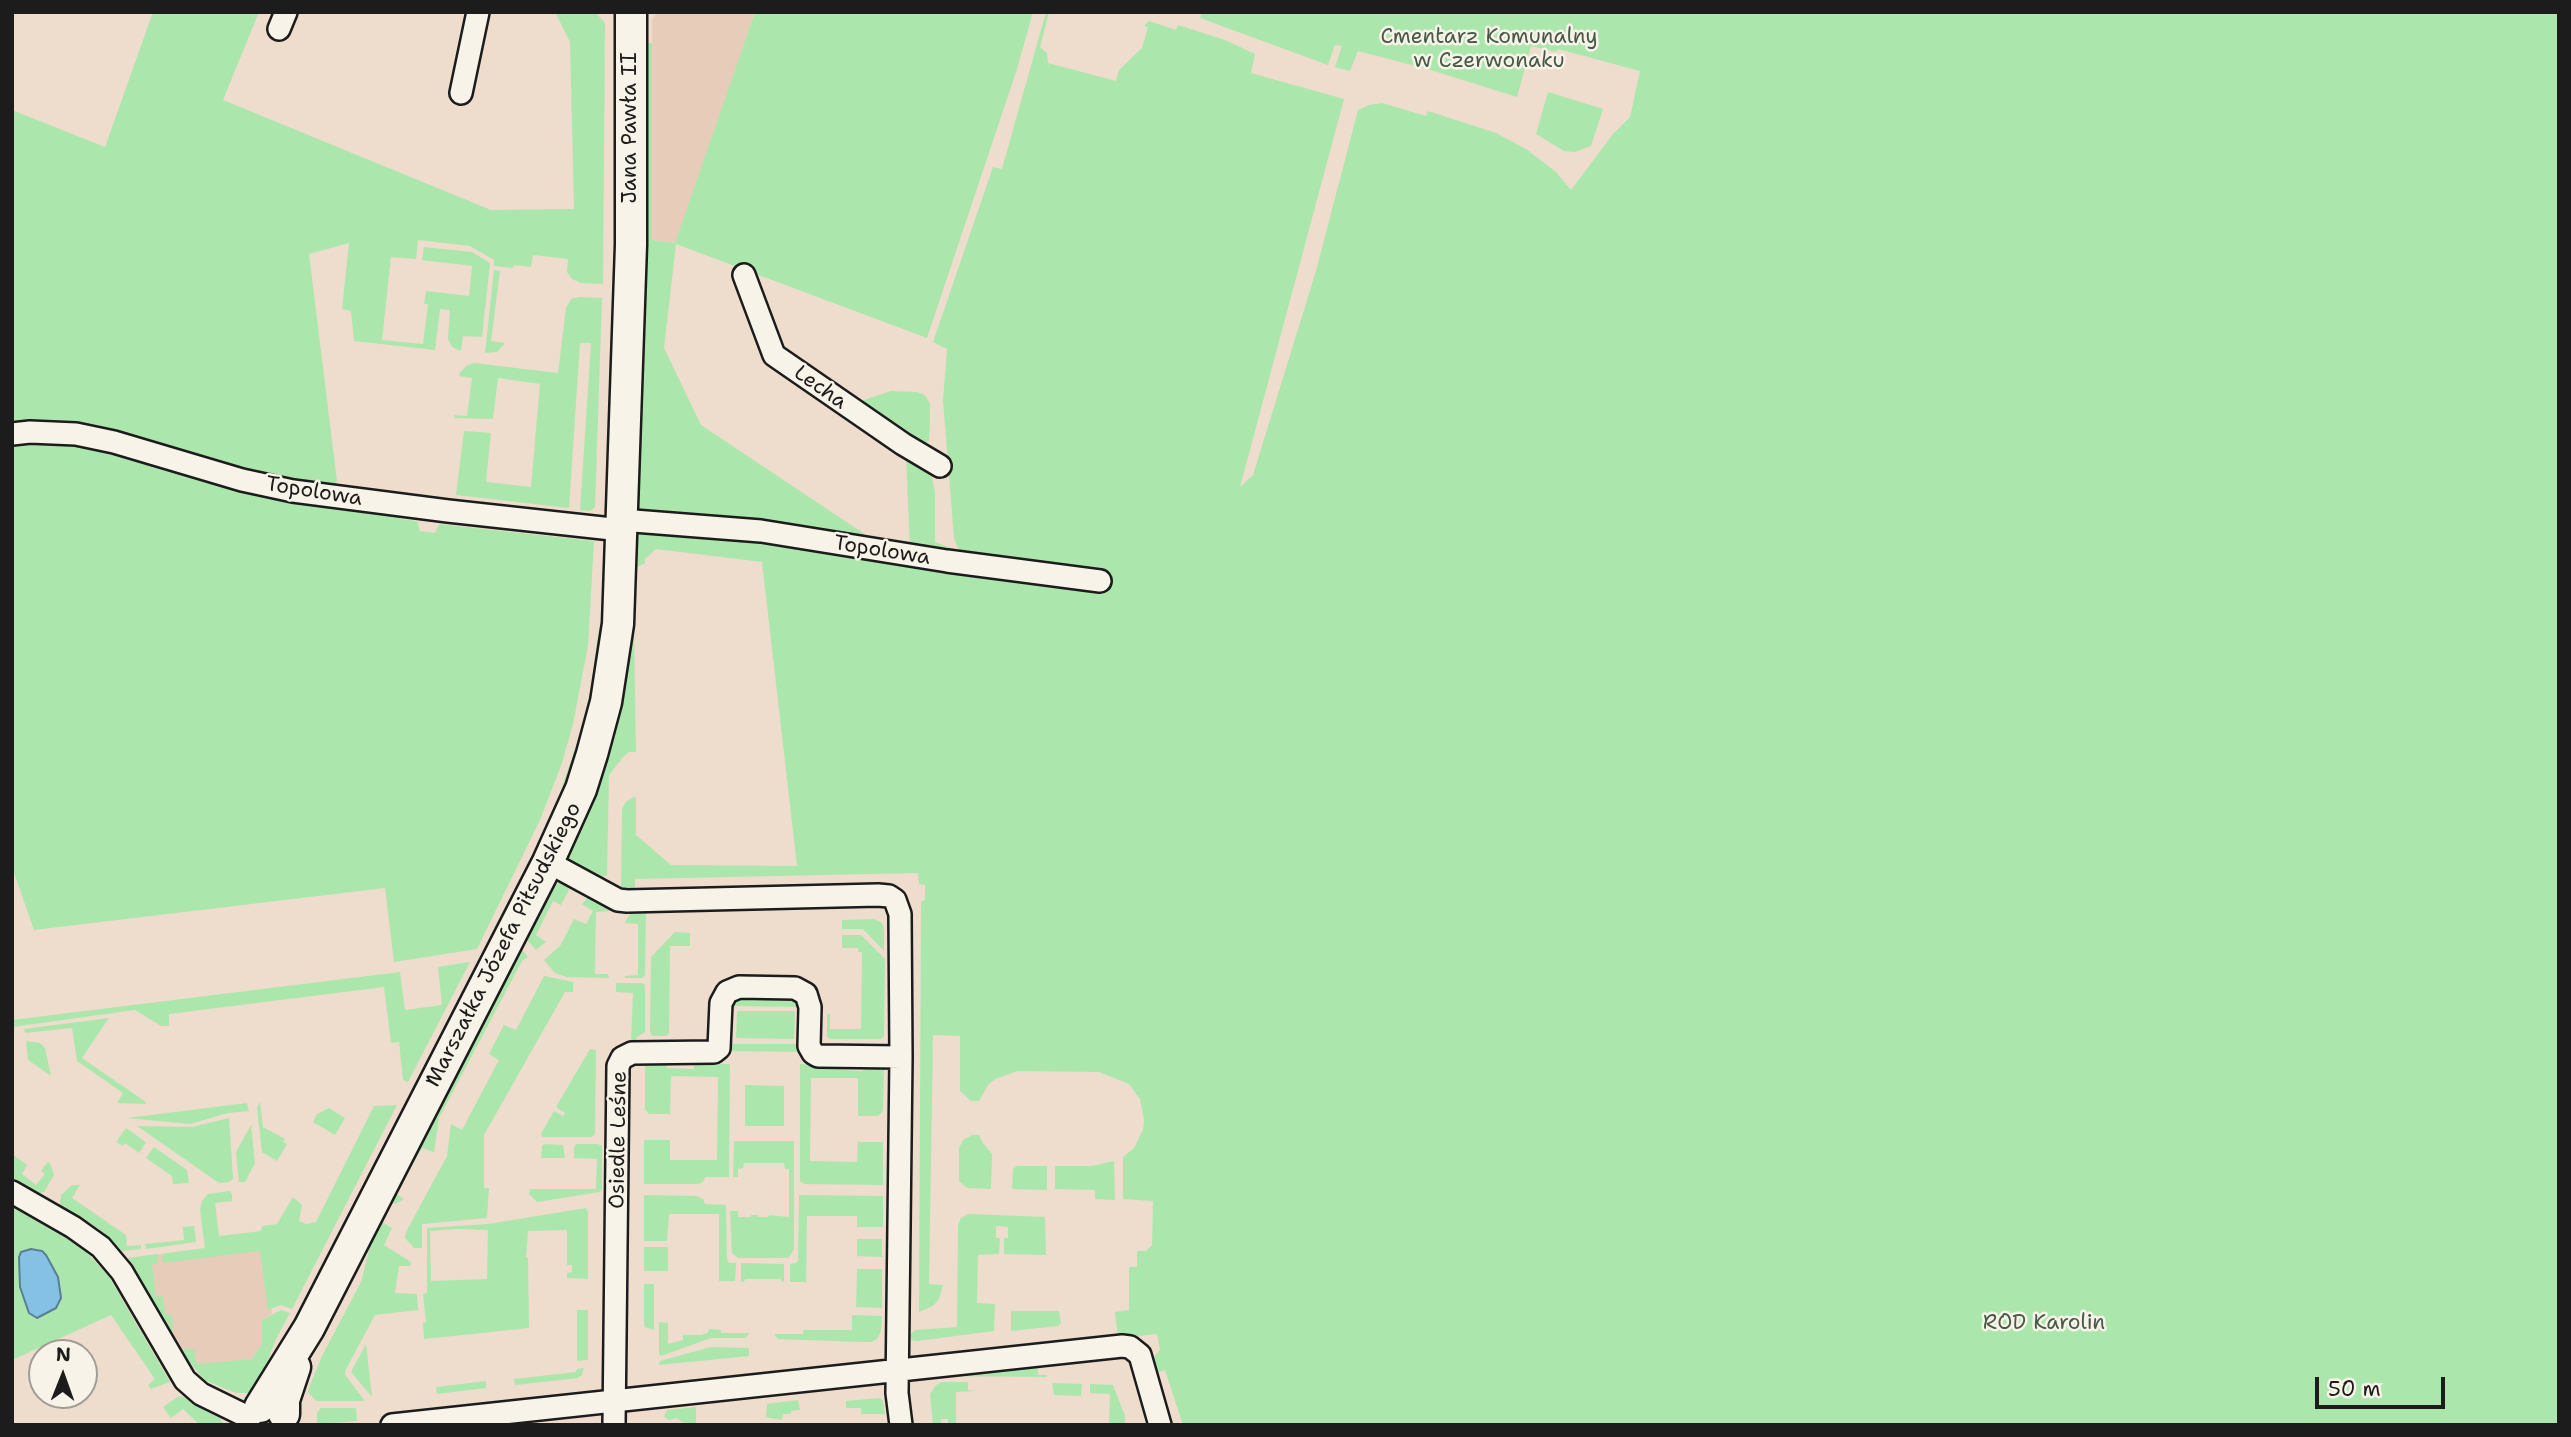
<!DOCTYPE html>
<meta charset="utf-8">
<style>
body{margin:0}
#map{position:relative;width:2571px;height:1437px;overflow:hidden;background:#eedccd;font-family:"Shantell Sans",sans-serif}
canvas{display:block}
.frame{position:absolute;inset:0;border:14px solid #1c1c1c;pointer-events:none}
.north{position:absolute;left:28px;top:1339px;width:70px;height:70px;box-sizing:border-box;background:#f7f3e8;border:2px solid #9f9d96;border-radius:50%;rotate:1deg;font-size:19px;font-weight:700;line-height:28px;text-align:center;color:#1c1c1c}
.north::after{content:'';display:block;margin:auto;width:24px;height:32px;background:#1c1c1c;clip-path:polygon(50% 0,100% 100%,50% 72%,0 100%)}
.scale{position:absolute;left:2315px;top:1377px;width:130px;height:32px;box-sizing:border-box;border:4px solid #1c1c1c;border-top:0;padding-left:9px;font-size:21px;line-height:24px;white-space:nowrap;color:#1c1c1c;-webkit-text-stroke:5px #f7f3e8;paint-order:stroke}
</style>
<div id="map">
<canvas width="2571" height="1437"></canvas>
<div class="frame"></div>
<div class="north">N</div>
<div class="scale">50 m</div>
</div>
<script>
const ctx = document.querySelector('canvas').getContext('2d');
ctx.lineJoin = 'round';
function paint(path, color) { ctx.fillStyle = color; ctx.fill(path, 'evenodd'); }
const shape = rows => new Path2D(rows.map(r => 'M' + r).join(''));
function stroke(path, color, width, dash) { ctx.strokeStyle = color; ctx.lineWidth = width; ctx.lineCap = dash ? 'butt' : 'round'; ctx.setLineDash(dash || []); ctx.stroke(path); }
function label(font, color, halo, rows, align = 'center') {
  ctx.font = font + ' "Shantell Sans",sans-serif'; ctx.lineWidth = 5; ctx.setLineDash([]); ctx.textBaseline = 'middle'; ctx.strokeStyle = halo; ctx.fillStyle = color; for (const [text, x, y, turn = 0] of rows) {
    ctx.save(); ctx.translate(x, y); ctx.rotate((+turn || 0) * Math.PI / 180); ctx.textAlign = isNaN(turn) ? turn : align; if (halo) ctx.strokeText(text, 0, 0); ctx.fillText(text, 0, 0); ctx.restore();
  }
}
paint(shape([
 [657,12,755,12,676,243,652,240,652,20],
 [264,1241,272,1314,262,1320,262,1344,252,1359,192,1367,170,1334,128,1258]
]), '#e8ccba');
paint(shape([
 [153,12,259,12,223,100,491,210,574,209,570,42,555,12,595,12,605,23,603,284,581,283,572,279,567,272,568,259,533,255,531,267,514,265,513,268,494,266,494,260,470,246,418,240,416,259,391,257,382,340,423,344,428,304,424,304,426,291,469,296,472,266,422,260,424,247,472,252,490,263,482,337,463,336,461,351,452,347,448,339,450,310,440,309,435,350,354,341,351,311,342,309,349,243,309,254,337,481,334,486,270,481,12,428,12,110,105,147],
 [755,12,1033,12,1017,69,927,338,676,244,664,348,701,425,884,547,910,548,906,456,930,468,935,492,935,542,959,551,954,538,943,401,947,349,933,342,993,167,1002,169,1046,12,1049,12,1040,47,1047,53,1048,63,1116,81,1119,70,1142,48,1148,27,1144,26,1149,21,1176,30,1178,25,1225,40,1255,54,1251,73,1344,99,1240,487,1253,475,1316,271,1358,110,1369,105,1382,103,1426,116,1428,111,1496,133,1526,149,1556,172,1571,190,1613,134,1630,117,1640,71,1558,49,1556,52,1531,46,1517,97,1431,70,1358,51,1350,71,1335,67,1342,46,1335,45,1328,65,1200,18,1202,12,2559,12,2559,1425,1183,1425,1165,1370,1152,1374,1150,1361,1160,1350,1157,1334,1118,1338,1115,1312,1129,1310,1129,1267,1137,1267,1137,1251,1146,1251,1152,1245,1153,1201,1123,1199,1123,1157,1134,1148,1143,1130,1144,1119,1140,1099,1129,1084,1099,1072,1018,1071,995,1079,988,1085,979,1101,971,1101,960,1091,960,1036,933,1035,929,1284,943,1285,939,1299,933,1306,919,1312,921,902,925,900,925,885,919,884,918,873,635,879,635,892,625,891,621,888,622,809,626,802,632,798,636,797,636,835,671,865,797,866,762,562,656,549,645,559,645,563,633,569,636,752,629,752,623,757,609,775,607,875,598,879,570,863,567,853,633,536,641,530,643,514,633,506,641,52,647,52,647,43,652,43,652,240,675,243],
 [1548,92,1603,109,1591,146,1575,152,1564,151,1536,134],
 [494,270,500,271,491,341,505,343,497,352,485,353],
 [580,297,602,298,595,507,590,511,580,510,591,343,580,343,569,508,456,495,464,431,491,433,486,482,531,487,540,384,498,378,493,419,454,418,455,415,467,416,472,378,459,376,460,373,466,366,474,363,558,373,566,308,571,299],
 [612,301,615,304,608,509,605,514],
 [891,391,917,392,925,395,930,404,930,422,929,441,923,445,864,407,861,401],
 [12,442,87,442,401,513,400,519,417,521,420,531,435,533,439,524,594,541,588,646,573,724,562,763,540,820,477,949,394,962,385,888,34,930,12,867],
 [599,627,604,627,604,650,576,770,527,882,522,880,553,813,583,725,591,686],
 [559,883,568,886,569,890,561,905,553,901,536,935,546,942,536,950,528,941,528,934,552,887],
 [590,895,609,907,610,911,596,912,595,974,608,974,609,978,567,977,555,973,544,960,560,946,574,919,586,924,593,911,582,904],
 [646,908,645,975,642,978,625,978,625,976,638,975,638,924,625,923,626,920,633,909],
 [874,919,882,923,884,928,884,951,863,929,842,929,842,920],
 [675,932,690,933,690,946,670,946,669,1033,666,1036,652,1036,650,1031,651,957],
 [842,935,861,935,885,959,884,1036,881,1039,831,1039,827,1037,827,1014,830,1014,830,1029,861,1029,862,952,858,952,858,948,842,948],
 [519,950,522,950,528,957,522,961,439,1118,434,1152,422,1148,396,1194,404,1199,395,1204,391,1201],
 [470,962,408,1082,403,1080,399,1042,391,1043,384,987,169,1014,169,1026,161,1026,135,1010,12,1027,12,1020,400,972,405,1010,442,1005,438,967],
 [544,976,573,982,573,992,565,992,484,1135,484,1188,489,1188,487,1218,422,1224,422,1248,414,1248,405,1238,406,1232,447,1156,451,1124,462,1130,499,1060,489,1054,504,1025,516,1030],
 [616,983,642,983,645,985,645,1032,637,1037,636,1041,631,1041,633,993,616,992],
 [732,997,801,999,804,1039,798,1039,799,1011,796,1007,736,1006,732,1010,732,1038,726,1038],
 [737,1011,793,1011,795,1012,794,1039,736,1038],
 [109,1018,82,1058,146,1102,145,1104,117,1103,123,1093,77,1061,72,1028,25,1033,24,1029],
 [26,1041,40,1043,45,1048,51,1076,28,1060],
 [726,1044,804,1044,804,1052,726,1051],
 [590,1049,596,1050,595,1134,592,1137,543,1137,541,1134,554,1111,563,1116,565,1113,556,1107],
 [645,1063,687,1064,667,1064,667,1068,694,1069,694,1064,730,1064,729,1177,705,1177,703,1182,698,1184,644,1184,644,1140,670,1140,670,1160,717,1160,718,1077,671,1076,670,1114,649,1114,645,1110],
 [800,1064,845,1065,845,1070,863,1071,863,1067,852,1067,884,1067,883,1111,878,1116,858,1116,858,1078,811,1078,810,1161,857,1162,858,1142,883,1142,883,1185,805,1184,800,1181],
 [745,1085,784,1086,784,1126,745,1126],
 [260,1102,263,1127,285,1139,283,1142,287,1144,277,1161,262,1152,257,1108],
 [247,1103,249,1111,228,1113,190,1124,127,1118],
 [397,1105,292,1309,281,1305,268,1310,260,1251,163,1263,162,1254,205,1248,200,1210,202,1201,208,1194,230,1191,232,1195,232,1201,215,1203,219,1236,261,1231,262,1226,277,1224,293,1197,302,1205,299,1221,306,1224,316,1222,374,1106],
 [329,1108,345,1118,335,1135,313,1122,317,1114],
 [229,1118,233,1179,229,1182,219,1183,137,1126,192,1127],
 [251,1125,255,1163,245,1182,239,1182,236,1152],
 [126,1128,146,1142,139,1153,125,1143,123,1146,116,1142],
 [972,1135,979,1135,983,1143,992,1154,991,1189,967,1188,959,1181,959,1148,963,1140],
 [734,1141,794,1141,794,1250,788,1258,738,1258,732,1253,730,1211,738,1211,738,1217,751,1217,751,1215,758,1215,758,1217,768,1217,769,1215,789,1217,789,1169,785,1169,784,1163,744,1163,743,1168,738,1169,738,1177,733,1177],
 [544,1144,563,1145,565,1158,541,1158,542,1146],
 [576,1144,598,1144,602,1146,602,1189,600,1192,537,1202,529,1194,530,1189,596,1189,597,1159,574,1158,574,1148],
 [154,1147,187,1170,189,1183,173,1184,172,1176,146,1158],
 [12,1154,27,1165,22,1174,36,1185,45,1174,41,1171,48,1162,51,1165,54,1175,44,1192,33,1195,12,1184],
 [1114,1161,1115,1200,1095,1199,1095,1190,1055,1189,1055,1166,1092,1166],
 [1017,1166,1047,1166,1047,1190,1012,1189,1013,1169],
 [72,1185,80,1185,72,1198,126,1235,127,1246,141,1245,141,1249,122,1251,99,1229,60,1205,61,1195],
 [644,1195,697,1196,703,1199,705,1204,726,1205,727,1259,729,1263,736,1263,735,1281,719,1281,719,1214,669,1214,667,1241,644,1241],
 [799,1195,883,1196,883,1227,857,1227,857,1216,807,1216,806,1282,790,1282,790,1264,796,1263,798,1261],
 [12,1207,71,1241,86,1252,108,1275,170,1382,151,1389,148,1385,155,1379,111,1315,12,1360],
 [586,1208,588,1212,588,1279,567,1278,567,1273,572,1272,572,1265,567,1265,567,1230,528,1231,526,1258,528,1258,529,1328,424,1339,423,1323,426,1322,423,1294,427,1293,427,1228,488,1224],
 [459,1229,488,1230,487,1279,431,1281,430,1231],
 [968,1214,1045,1217,1046,1255,1004,1254,1004,1238,1008,1238,1008,1227,996,1226,996,1238,1000,1238,999,1254,978,1255,977,1303,995,1304,994,1331,917,1341,911,1340,911,1334,915,1330,957,1327,958,1225,961,1218],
 [380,1221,392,1228,384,1245,411,1262,410,1266,399,1266,395,1293,417,1294,418,1310,375,1315,345,1371,345,1375,365,1401,316,1401,308,1392,310,1385,322,1356,361,1282,372,1239],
 [194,1226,196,1242,146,1249,145,1244,184,1240,183,1227],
 [882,1239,882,1257,857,1256,857,1239],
 [644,1247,668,1247,668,1271,644,1271],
 [158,1254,158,1263,152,1264,156,1297,163,1296,165,1314,172,1315,173,1335,128,1258],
 [741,1263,784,1264,784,1281,781,1282,781,1279,745,1279,744,1282,741,1282],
 [857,1269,882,1269,882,1308,856,1307],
 [644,1284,654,1284,654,1330,644,1327],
 [281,1310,290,1313,276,1339,257,1388,249,1393,236,1393,204,1380,181,1351,187,1348,194,1350,197,1364,252,1359,262,1344,262,1320],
 [577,1310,588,1310,588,1360,577,1361],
 [1011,1311,1059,1311,1061,1323,1058,1326,1011,1331],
 [852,1315,882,1316,881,1331,878,1338,872,1342,861,1342,778,1339,774,1334,803,1334,803,1330,852,1330],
 [659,1322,668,1323,668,1344,683,1340,683,1335,701,1335,708,1333,709,1329,721,1330,721,1333,750,1333,745,1338,711,1338,661,1356,659,1354],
 [366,1344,372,1397,351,1372],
 [711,1347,749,1348,749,1356,659,1365,660,1361],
 [1037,1363,1038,1375,1047,1375,1047,1377,937,1376],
 [584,1368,582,1375,578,1378,515,1385,514,1379,576,1372,577,1369],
 [486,1381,486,1388,437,1394,436,1387],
 [942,1382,968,1382,968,1390,976,1391,956,1392,956,1425,948,1425,948,1419,941,1419,941,1425,933,1425,930,1394,936,1385],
 [1052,1383,1082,1384,1081,1396,1054,1395],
 [1090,1384,1113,1385,1125,1416,1125,1425,1109,1425,1110,1394,1090,1393],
 [179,1396,184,1397,198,1407,220,1418,224,1425,200,1425,183,1409,171,1418,163,1407],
 [880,1398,883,1401,885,1414,861,1414,861,1408,846,1408,846,1401],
 [798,1400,800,1410,791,1411,791,1414,783,1414,782,1420,766,1417,767,1404],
 [696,1407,696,1425,682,1422,677,1418,668,1420,664,1416,667,1410],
 [321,1408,356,1408,357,1421,317,1424,317,1413]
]), '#abe7ac');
const water = shape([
 [31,1249,42,1251,46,1255,58,1277,61,1298,56,1308,37,1318,29,1313,20,1287,19,1257,21,1252,31,1249]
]);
paint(water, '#84c1e4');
stroke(water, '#5a7f94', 2);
const street = shape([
 [279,29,286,12],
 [461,93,478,12],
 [744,275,774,355,903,444,940,466],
 [12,434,30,432,76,434,114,442,242,480,293,491,448,511,621,530],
 [621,520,761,531,947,561,1100,581],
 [548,862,618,900,627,901,878,895,889,896,895,900,900,914,901,1057,897,1393,901,1425],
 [12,1192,73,1227,101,1247,122,1272,185,1380,201,1394,250,1418],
 [392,1425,1122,1346,1130,1347,1140,1355,1160,1425],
 [614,1425,618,1066,622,1058,632,1053,714,1052,719,1048,721,1003,727,992,739,987,795,988,806,994,810,1007,809,1046,813,1053,818,1056,901,1057]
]);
const secondary = shape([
 [260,1407,309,1328,548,862,581,789,592,754,606,702,618,624,631,245,631,12],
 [284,1414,284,1400,295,1367]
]);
stroke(street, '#1c1c1c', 26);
stroke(secondary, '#1c1c1c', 35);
stroke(street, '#f7f3e8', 21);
stroke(secondary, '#f7f3e8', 30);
label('21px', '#475947', '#f7f3e8', [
 ["Cmentarz Komunalny",1489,38],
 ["w Czerwonaku",1489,62],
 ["ROD Karolin",2044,1324]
]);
label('21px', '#1c1c1c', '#f7f3e8', [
 ["Jana Pawła II",631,128,-90],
 ["Lecha",820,388,35],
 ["Topolowa",314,492,9],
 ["Topolowa",882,551,9],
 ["Marszałka Józefa Piłsudskiego",504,945,-63],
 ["Osiedle Leśne",619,1140,-89]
]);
</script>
